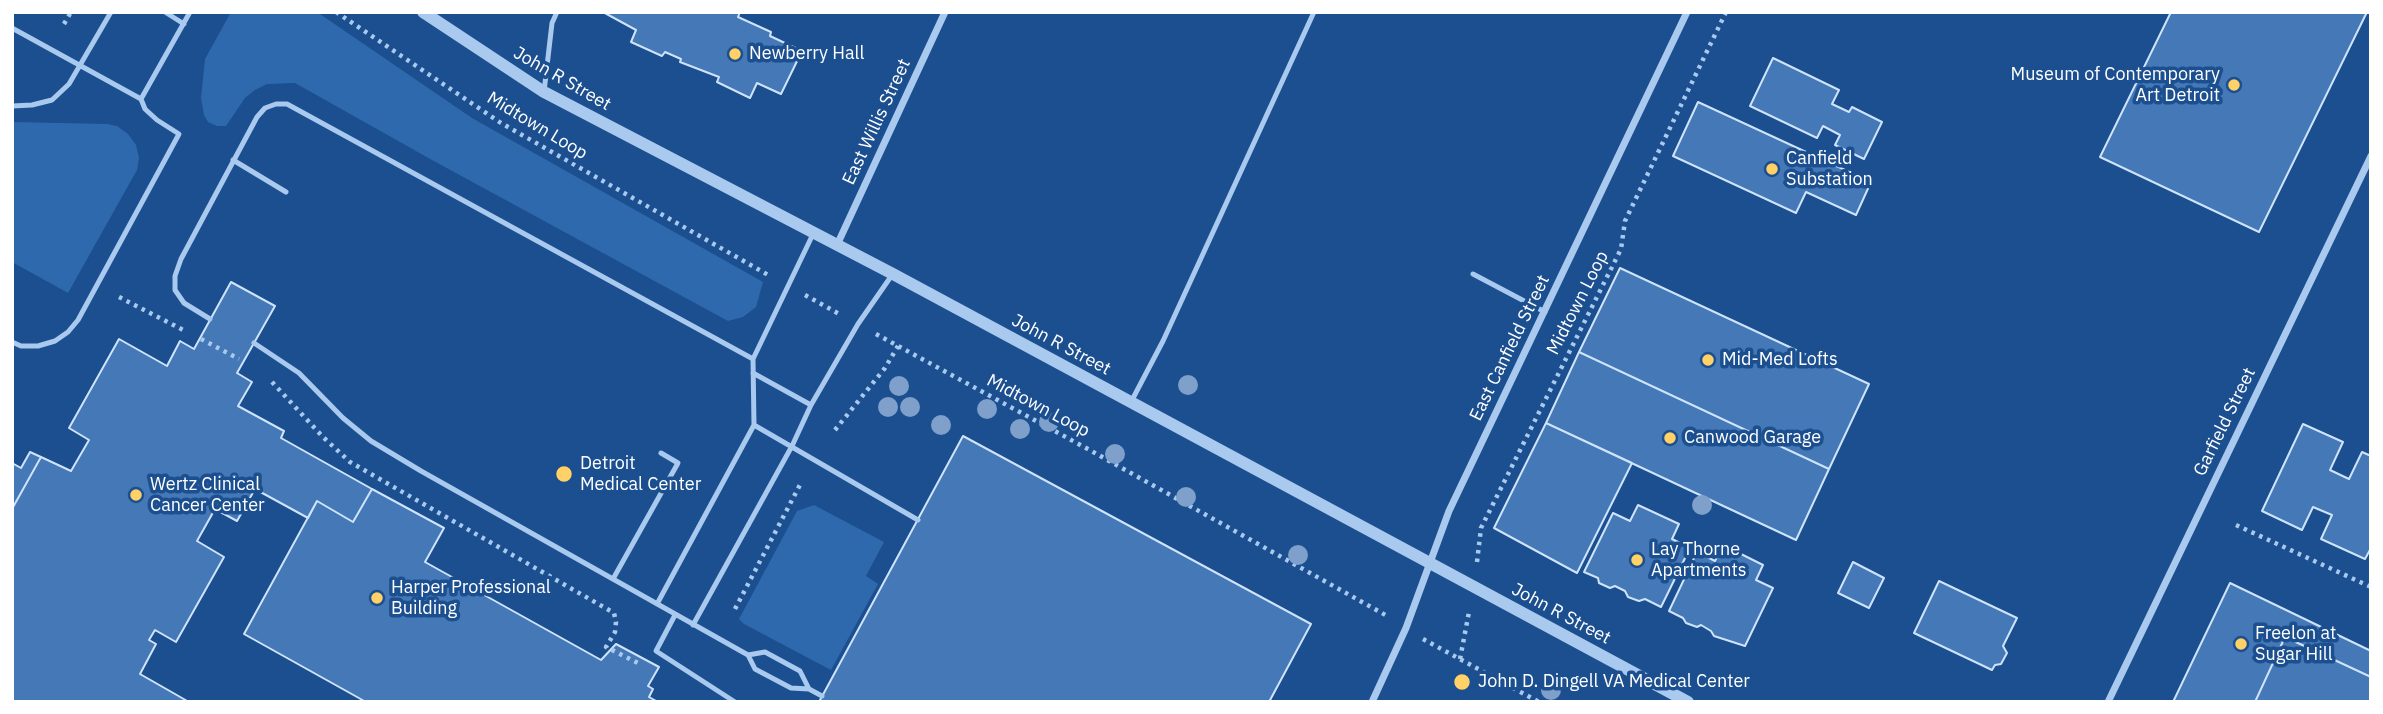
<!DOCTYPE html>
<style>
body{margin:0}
#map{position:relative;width:2383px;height:714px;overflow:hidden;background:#1b4f8f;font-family:"IBM Plex Sans",sans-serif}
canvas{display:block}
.frame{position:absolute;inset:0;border:14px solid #fff;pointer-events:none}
</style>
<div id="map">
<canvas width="2383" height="714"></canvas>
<div class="frame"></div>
</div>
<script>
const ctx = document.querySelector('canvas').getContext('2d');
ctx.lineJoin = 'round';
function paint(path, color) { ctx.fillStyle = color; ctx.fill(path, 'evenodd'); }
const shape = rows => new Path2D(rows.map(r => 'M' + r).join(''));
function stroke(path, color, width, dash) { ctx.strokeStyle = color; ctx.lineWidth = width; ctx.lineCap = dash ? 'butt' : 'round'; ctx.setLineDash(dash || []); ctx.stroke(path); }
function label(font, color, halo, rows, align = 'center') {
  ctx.font = font + ' "IBM Plex Sans",sans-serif'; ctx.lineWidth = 7; ctx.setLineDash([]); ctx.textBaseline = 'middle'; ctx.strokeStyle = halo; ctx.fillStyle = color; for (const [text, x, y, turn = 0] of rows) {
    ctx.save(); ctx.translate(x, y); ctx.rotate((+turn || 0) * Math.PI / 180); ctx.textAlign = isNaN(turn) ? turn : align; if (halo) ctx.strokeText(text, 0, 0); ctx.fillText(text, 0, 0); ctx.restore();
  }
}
paint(shape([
 [231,12,317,12,472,118,763,282,756,307,743,317,728,321,432,160,295,83,267,84,255,90,245,98,226,126,217,126,208,122,204,115,201,98,205,59],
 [12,122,107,124,117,126,128,134,136,145,139,158,137,170,68,293,12,262],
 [814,505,884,542,866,576,878,584,831,670,744,624,739,619,797,511]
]), '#2e69ad');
const building = shape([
 [603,12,740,12,738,17,771,32,770,36,802,51,781,94,757,83,750,98,717,82,719,77,680,62,681,59,665,52,662,56,631,42,636,30,603,12],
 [2171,12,2367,12,2259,232,2100,157,2171,12],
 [1773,58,1839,90,1832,104,1849,112,1852,107,1882,122,1864,159,1835,145,1840,135,1823,126,1817,138,1750,106,1773,58],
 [1698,102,1871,182,1856,215,1806,192,1796,213,1673,156,1698,102],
 [1620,268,1869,384,1829,469,1579,352,1620,268],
 [231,282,275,306,237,373,252,382,238,406,284,431,281,438,372,489,353,522,317,501,308,518,255,489,237,521,215,509,197,541,224,557,176,642,155,630,149,640,156,644,140,674,189,702,12,702,12,509,41,457,71,471,89,440,69,428,119,339,167,366,180,341,194,349,231,282],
 [1579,352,1829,469,1796,540,1546,423,1579,352],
 [1546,423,1632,463,1577,573,1494,528,1546,423],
 [2303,424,2343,442,2330,470,2349,479,2362,452,2371,456,2371,548,2365,559,2321,539,2332,515,2313,507,2302,530,2262,511,2303,424],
 [963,436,1311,624,1269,702,819,702,963,436],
 [30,452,41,457,12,509,12,463,21,468,30,452],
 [372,489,444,528,425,562,601,660,616,644,659,667,648,686,653,689,649,697,658,702,366,702,244,634,317,501,353,522,372,489],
 [1638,505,1679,524,1672,539,1690,548,1661,607,1645,599,1639,601,1628,597,1625,591,1615,586,1610,588,1599,583,1598,578,1584,572,1613,513,1630,521,1638,505],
 [1723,545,1763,565,1756,580,1773,588,1745,646,1714,636,1711,631,1701,625,1697,627,1686,623,1683,618,1669,611,1697,552,1715,561,1723,545],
 [1853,562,1884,578,1869,608,1838,593,1853,562],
 [1939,581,2017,618,2003,646,2007,653,2001,664,1995,665,1992,670,1914,633,1939,581],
 [2230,583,2371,651,2371,677,2285,637,2255,702,2173,702,2230,583],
 [2285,637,2371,677,2371,702,2255,702,2285,637]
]);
paint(building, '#4478b7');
stroke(building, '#cfe3fa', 2);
stroke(shape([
 [336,12,501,123,770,276],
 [64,24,71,12],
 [805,295,841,315],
 [119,297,187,332],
 [876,334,1086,448,1389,617],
 [201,339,239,359],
 [272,382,323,437,350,462,614,613,616,622,615,632,606,647,640,664],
 [835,430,885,368,898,346],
 [2236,525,2371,587],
 [1477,562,1481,528,1621,249,1625,221,1726,12],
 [735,609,802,481],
 [1423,639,1539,702],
 [1460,659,1469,612]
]), '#a9c9ee', 4.5, [3.5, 5]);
stroke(shape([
 [165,12,184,24],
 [12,28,141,99,145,109,157,120,179,134,78,320,68,332,55,341,38,346,21,346,12,342],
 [544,92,552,23,557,12],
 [141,99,190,12],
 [12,106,32,105,52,100,69,84,111,12],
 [233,160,286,192],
 [1473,274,1545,312],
 [210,319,184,303,175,290,175,276,181,259,257,117,265,108,276,104,287,104,753,359],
 [254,343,299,373,343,418,371,441,421,471,748,655,755,669,791,688,809,689,822,696],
 [753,373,811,405],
 [1131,402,1163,341,1314,12],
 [754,425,918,520],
 [613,579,678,463,661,453],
 [657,604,754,425,753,359,814,232],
 [675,615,656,651,735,702],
 [693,625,792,446,811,405,858,324,892,275],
 [748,655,765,652,800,671,809,689]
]), '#a9c9ee', 5);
stroke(shape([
 [837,245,945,12],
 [1372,702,1406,628,1449,511,1687,12],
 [2108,702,2371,156]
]), '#a9c9ee', 7);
stroke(shape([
 [423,12,544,92,893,274,1688,702]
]), '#a9c9ee', 12);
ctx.fillStyle = '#7ea0ca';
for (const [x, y] of [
 [1188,385],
 [899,386],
 [888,407],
 [910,407],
 [987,409],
 [1049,422],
 [941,425],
 [1020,429],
 [1115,454],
 [1186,497],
 [1702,505],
 [1298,555],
 [1551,690]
]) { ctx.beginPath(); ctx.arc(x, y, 10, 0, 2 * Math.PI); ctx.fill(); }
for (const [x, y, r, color] of [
 [735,54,7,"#ffd166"],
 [2234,85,7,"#ffd166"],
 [1772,169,7,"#ffd166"],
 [1708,360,7,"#ffd166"],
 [1670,438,7,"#ffd166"],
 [564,474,9,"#ffd166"],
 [136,495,7,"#ffd166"],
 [1637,560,7,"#ffd166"],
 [377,598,7,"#ffd166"],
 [2241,644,7,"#ffd166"],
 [1462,682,9,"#ffd166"]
]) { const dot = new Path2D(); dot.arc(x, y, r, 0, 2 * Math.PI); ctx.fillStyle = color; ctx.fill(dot); stroke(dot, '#1b4f8f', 2.5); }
label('18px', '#fff', '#1b4f8f', [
 ["Newberry Hall",749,54],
 ["Museum of Contemporary",2220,75,"right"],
 ["Art Detroit",2220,96,"right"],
 ["Canfield",1786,159],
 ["Substation",1786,180],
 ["Mid-Med Lofts",1722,360],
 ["Canwood Garage",1684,438],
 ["Detroit",580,464],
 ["Medical Center",580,485],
 ["Wertz Clinical",150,485],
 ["Cancer Center",150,506],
 ["Lay Thorne",1651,550],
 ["Apartments",1651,571],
 ["Harper Professional",391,588],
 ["Building",391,609],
 ["Freelon at",2255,634],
 ["Sugar Hill",2255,655],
 ["John D. Dingell VA Medical Center",1478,682]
], 'left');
label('18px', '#fff', '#1b4f8f', [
 ["John R Street",562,79,30],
 ["East Willis Street",877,122,-65],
 ["Midtown Loop",537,126,31],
 ["Midtown Loop",1578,303,-63],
 ["John R Street",1061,345,28],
 ["East Canfield Street",1510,348,-64],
 ["Midtown Loop",1038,406,28],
 ["Garfield Street",2225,422,-64],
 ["John R Street",1561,614,28]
]);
</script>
